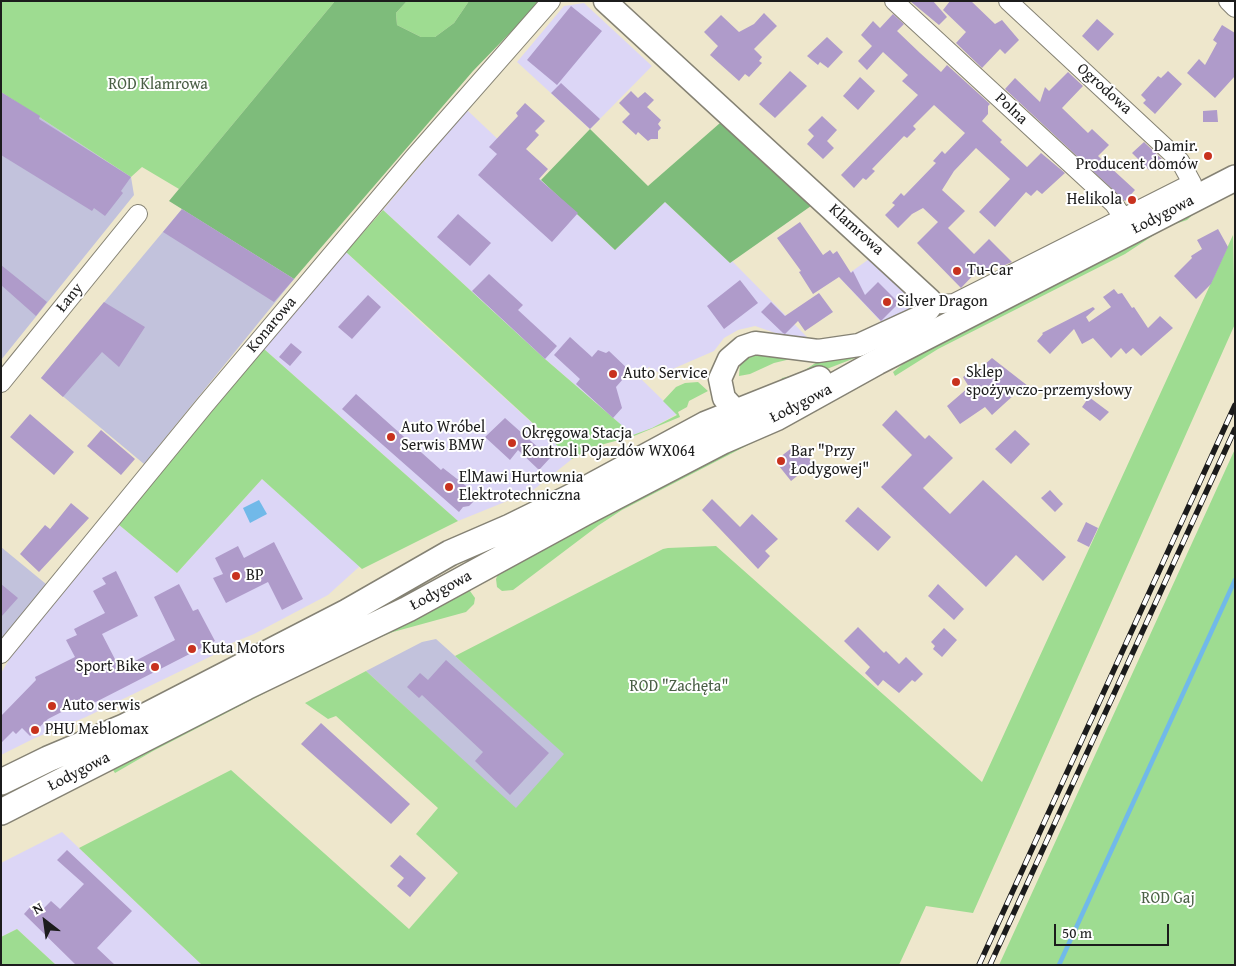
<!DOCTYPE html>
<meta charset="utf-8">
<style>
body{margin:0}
#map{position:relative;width:1236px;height:966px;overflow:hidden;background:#eee7cc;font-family:"Gentium Book Plus",serif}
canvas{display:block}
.frame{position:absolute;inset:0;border:2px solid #1c1c1c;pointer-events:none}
.north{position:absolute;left:20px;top:896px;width:50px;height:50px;-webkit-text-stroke:4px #fff;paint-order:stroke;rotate:330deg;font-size:14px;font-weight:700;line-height:20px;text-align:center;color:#1c1c1c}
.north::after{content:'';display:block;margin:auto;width:18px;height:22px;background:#1c1c1c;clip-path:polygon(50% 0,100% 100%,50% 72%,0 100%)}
.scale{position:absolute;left:1054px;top:924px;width:115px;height:22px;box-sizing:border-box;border:2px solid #1c1c1c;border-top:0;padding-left:6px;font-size:15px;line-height:18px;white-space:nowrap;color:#1c1c1c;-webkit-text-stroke:4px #fff;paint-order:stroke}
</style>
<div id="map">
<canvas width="1236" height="966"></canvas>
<div class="frame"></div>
<div class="north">N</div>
<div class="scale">50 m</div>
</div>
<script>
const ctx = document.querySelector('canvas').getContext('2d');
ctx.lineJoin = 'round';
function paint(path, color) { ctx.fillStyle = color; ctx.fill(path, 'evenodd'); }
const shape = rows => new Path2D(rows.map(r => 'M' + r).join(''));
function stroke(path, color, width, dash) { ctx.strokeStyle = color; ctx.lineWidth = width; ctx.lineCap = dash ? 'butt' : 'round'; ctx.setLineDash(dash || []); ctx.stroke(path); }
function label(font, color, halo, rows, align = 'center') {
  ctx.font = font + ' "Gentium Book Plus",serif'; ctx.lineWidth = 4; ctx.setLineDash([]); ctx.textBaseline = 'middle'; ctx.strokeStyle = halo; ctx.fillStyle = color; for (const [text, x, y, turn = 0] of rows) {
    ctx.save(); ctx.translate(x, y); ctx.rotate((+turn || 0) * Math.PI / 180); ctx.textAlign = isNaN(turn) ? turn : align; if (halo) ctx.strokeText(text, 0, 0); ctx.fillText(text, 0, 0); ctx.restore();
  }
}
paint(shape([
 [584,3,652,66,590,129,517,62,564,6],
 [467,110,615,250,665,202,730,263,732,261,808,338,784,336,755,326,738,330,724,338,714,351,661,374,649,367,639,377,677,414,652,428,633,435,545,359,383,210],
 [346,252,414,316,572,459,532,491,458,521,264,349],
 [872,257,914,294,916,303,916,306,882,323,841,279],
 [262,479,360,566,328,595,254,634,227,645,230,647,86,717,35,738,1,755,1,673,23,637,118,524,177,573],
 [62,832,79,848,202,965,56,965,17,929,1,937,1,863]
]), '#dcd6f6');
paint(shape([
 [1,92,131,177,134,195,1,360],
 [182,209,294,279,144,464,41,378],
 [1,547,46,584,1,640],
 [436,639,565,754,516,809,366,671,422,642]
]), '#c2c2dc');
paint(shape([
 [1,1,335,1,179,189,142,167,131,177,1,92],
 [407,1,469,1,454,23,435,37,421,37,397,25,396,13],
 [383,210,545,359,633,435,652,428,677,415,663,401,676,387,685,383,698,382,708,391,689,401,687,407,678,412,680,417,634,436,593,447,572,459,346,252],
 [1198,210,1187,220,1166,227,1125,254,938,349,895,376,893,372,919,351],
 [1233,235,1235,324,973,913,926,906,899,965,202,965,79,848,231,770,409,929,458,873,416,834,438,808,336,716,328,719,305,703,366,671,516,808,564,754,455,656,663,549,668,548,716,546,982,782],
 [959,306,891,344,783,386,779,383,782,378,799,374,817,362,818,358,930,320],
 [264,349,458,521,362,569,262,479,177,573,118,524],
 [760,353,799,357,774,363,750,374,739,376,740,363,746,357],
 [775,426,777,430,622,510,599,525,513,590,502,591,497,587,496,579,499,572],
 [1235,449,1235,965,999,965],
 [466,591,470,591,475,598,474,604,466,612,393,632,344,652,153,751,115,773,113,770,122,761],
 [17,929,56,965,1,965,1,937]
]), '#9edc91');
paint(shape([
 [335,1,407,1,396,13,397,25,421,37,435,37,454,23,469,1,541,1,473,71,294,279,169,201],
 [720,123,811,206,730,263,665,202,615,250,541,180,590,129,648,186]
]), '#7ebc7b');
paint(shape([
 [259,500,267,514,250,523,243,508]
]), '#71b9e9');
stroke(shape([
 [1059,965,1235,580]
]), '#71b9e9', 4.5);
paint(shape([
 [910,1,933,1,947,17,939,25],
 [950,1,971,1,995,24,1002,20,1019,40,1005,54,1000,49,982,68,956,43,966,32,943,10],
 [571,6,602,31,557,85,527,60],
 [764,13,777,26,754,49,762,57,759,61,762,63,749,77,745,74,739,81,710,55,718,46,704,32,721,15,739,32,754,24],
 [893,14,904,24,897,31,920,53,941,72,947,65,990,104,988,106,988,114,982,121,1002,140,1000,142,1027,167,1041,153,1065,173,1042,194,1037,190,1031,196,1026,192,995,227,979,212,1010,179,976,148,954,171,942,190,965,211,948,228,974,254,989,239,1012,262,1005,265,994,265,986,273,981,267,961,288,917,243,938,222,923,208,912,214,898,228,885,215,895,205,892,203,901,193,904,196,936,163,933,161,942,151,945,154,965,133,934,105,913,126,916,129,907,138,904,136,872,169,875,171,866,180,863,178,854,188,841,175,918,95,902,81,908,75,883,52,867,70,858,61,872,46,861,35,873,21,880,28],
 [1097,19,1114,34,1098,51,1082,36],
 [1222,25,1235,33,1235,76,1215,98,1187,73,1199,59,1205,65,1217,43,1213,40],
 [827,37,843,52,828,68,820,62,818,65,807,56],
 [790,71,807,86,775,118,759,104],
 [1168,71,1182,84,1155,114,1143,103,1146,100,1141,95,1158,76,1161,78],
 [1068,72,1083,86,1062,108,1088,133,1092,129,1109,145,1098,156,1135,190,1125,201,1005,89,1015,78,1040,102,1045,87,1049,91],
 [860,77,875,91,858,110,843,96],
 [561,83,600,119,590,129,551,93],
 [631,91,638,98,645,92,654,100,647,107,661,120,658,124,661,128,658,131,658,139,651,139,648,141,638,132,636,135,622,122,630,114,619,103],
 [1,92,40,116,39,119,131,177,121,191,123,193,105,216,94,208,92,211,1,155],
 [525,103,545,121,535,131,539,135,526,149,548,169,539,179,578,213,552,242,478,175,497,154,489,147,518,116,516,113],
 [1217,110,1218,122,1203,122,1203,111],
 [822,116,837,130,827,141,834,148,823,159,807,144,814,136,808,130],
 [1144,142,1163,160,1154,170,1149,170,1132,153],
 [182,209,294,279,274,302,163,232],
 [458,214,491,243,470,266,437,237],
 [800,222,823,255,830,250,833,254,837,251,851,273,853,271,865,295,878,282,899,303,881,321,839,277,813,294,799,272,801,271,777,238],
 [1218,229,1228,247,1211,284,1196,299,1174,276,1192,258,1191,256,1202,249,1197,240],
 [1,265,47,302,36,316,1,285],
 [489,274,523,305,518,310,557,346,545,359,472,291],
 [740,280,758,303,724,329,707,306],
 [1114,289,1118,294,1122,293,1132,308,1134,307,1148,328,1160,316,1173,328,1141,356,1133,348,1126,354,1121,348,1111,358,1093,338,1082,344,1074,329,1050,354,1037,341,1043,334,1042,333,1093,307,1095,309,1086,317,1089,322,1111,307,1103,297],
 [819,293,833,312,805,331,798,321,785,334,783,333,761,312,771,302,785,316],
 [368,295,381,307,352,339,338,327],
 [104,302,145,327,119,367,102,352,63,397,41,378],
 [570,337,592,357,598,350,606,353,609,351,630,371,616,387,622,408,613,418,576,384,580,379,554,355],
 [291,343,302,352,290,366,279,357],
 [992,358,1028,386,1019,397,1015,394,992,415,985,407,960,424,947,406,969,387,963,377,973,370,975,373],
 [356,394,441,470,443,468,479,496,469,506,463,507,459,512,342,409],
 [1089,397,1109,412,1100,421,1082,407],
 [896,410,925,439,929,435,953,458,923,488,950,514,983,480,1066,557,1043,581,1016,555,986,587,881,487,912,455,882,425],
 [30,414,74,452,54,475,10,437],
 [505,418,550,458,539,470,518,450,510,460,485,437],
 [101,430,135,459,121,475,87,446],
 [1015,430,1030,444,1011,464,995,449],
 [798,443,813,463,791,481,775,461],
 [1050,490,1063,504,1055,512,1041,498],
 [712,499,740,527,752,514,778,539,765,551,770,556,758,569,702,510],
 [71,503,89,518,39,572,20,554,45,525,50,529],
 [858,507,891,537,878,551,845,521],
 [1086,522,1098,528,1089,547,1077,541],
 [274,542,303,599,282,610,268,582,226,603,213,578,223,574,215,558,238,546,244,558],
 [116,571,138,616,102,634,120,669,175,640,154,597,179,584,193,611,198,609,215,641,86,707,83,701,48,719,30,736,22,728,16,734,13,731,1,743,1,716,36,680,35,677,75,657,66,640,77,635,74,629,105,613,93,591,106,584,102,578],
 [1,584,18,598,1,617],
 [938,584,964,609,954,620,928,596],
 [858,627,884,653,886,651,899,664,906,657,923,674,915,682,912,680,899,693,883,680,878,686,865,673,870,667,844,641],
 [944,628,957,640,942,657,933,649,935,646,931,642],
 [446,660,549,753,510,795,475,761,483,752,422,695,419,698,407,687,420,673,428,680],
 [321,723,410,804,391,824,301,744],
 [67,850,132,911,97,948,115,965,76,965,24,914,32,905,40,912,51,901,60,909,84,884,57,860],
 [400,855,426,878,410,897,397,886,404,878,390,866]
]), '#af9bca');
const minor = shape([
 [894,1,1114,204,1124,219],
 [1228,1,1235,8],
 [930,305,954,303,1192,183,1180,161,1008,1],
 [1,383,138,214],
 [1,654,204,406,414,157,551,1]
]);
const tertiary = shape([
 [605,1,930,300,929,309,922,316,859,345,818,351,755,343,743,347,729,359,720,379,724,398,736,411]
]);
const secondary = shape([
 [1,782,48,759,124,727,347,612,450,553,510,527,571,497,706,424,819,379],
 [1,812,246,687,408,609,584,513,723,441,776,418,877,362,1235,178]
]);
stroke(minor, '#858274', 20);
stroke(tertiary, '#858274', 25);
stroke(secondary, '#858274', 28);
stroke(minor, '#fff', 18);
stroke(tertiary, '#fff', 22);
stroke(secondary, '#fff', 25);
const rail = shape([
 [979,965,1235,405],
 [990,965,1235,429]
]);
stroke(rail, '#1c1c1c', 5.5);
stroke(rail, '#fff', 4, [11]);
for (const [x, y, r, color] of [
 [1208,156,5,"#c8321e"],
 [1132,200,5,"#c8321e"],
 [957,271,5,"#c8321e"],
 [887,302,5,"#c8321e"],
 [613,374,5,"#c8321e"],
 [956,382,5,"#c8321e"],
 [391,437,5,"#c8321e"],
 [512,443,5,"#c8321e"],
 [781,461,5,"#c8321e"],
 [449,487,5,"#c8321e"],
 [236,576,5,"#c8321e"],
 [192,649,5,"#c8321e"],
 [155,667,5,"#c8321e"],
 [52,706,5,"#c8321e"],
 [35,730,5,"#c8321e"]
]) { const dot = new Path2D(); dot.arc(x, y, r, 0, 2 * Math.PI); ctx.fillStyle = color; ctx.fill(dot); stroke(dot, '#fff', 2); }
label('16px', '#4a5f45', '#fff', [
 ["ROD Klamrowa",158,85],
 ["ROD \"Zachęta\"",679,687],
 ["ROD Gaj",1168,899]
]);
label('16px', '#1c1c1c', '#fff', [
 ["Ogrodowa",1104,89,42],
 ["Polna",1011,109,43],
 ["Łodygowa",1163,215,-27],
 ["Klamrowa",856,230,42],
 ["Łany",70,298,-51],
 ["Konarowa",272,325,-50],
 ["Łodygowa",801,404,-27],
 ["Łodygowa",441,591,-28],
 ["Łodygowa",79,772,-27]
]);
label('16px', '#1c1c1c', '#fff', [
 ["Damir.",1198,147,"right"],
 ["Producent domów",1198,165,"right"],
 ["Helikola",1122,200,"right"],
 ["Tu-Car",967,271],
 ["Silver Dragon",897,302],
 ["Sklep",966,373],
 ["spożywczo-przemysłowy",966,391],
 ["Auto Service",623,374],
 ["Auto Wróbel",401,428],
 ["Serwis BMW",401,446],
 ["Okręgowa Stacja",522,434],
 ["Kontroli Pojazdów WX064",522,452],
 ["Bar \"Przy",791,452],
 ["Łodygowej\"",791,470],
 ["ElMawi Hurtownia",459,478],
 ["Elektrotechniczna",459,496],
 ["BP",246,576],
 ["Kuta Motors",202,649],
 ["Sport Bike",145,667,"right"],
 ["Auto serwis",62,706],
 ["PHU Meblomax",45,730]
], 'left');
</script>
